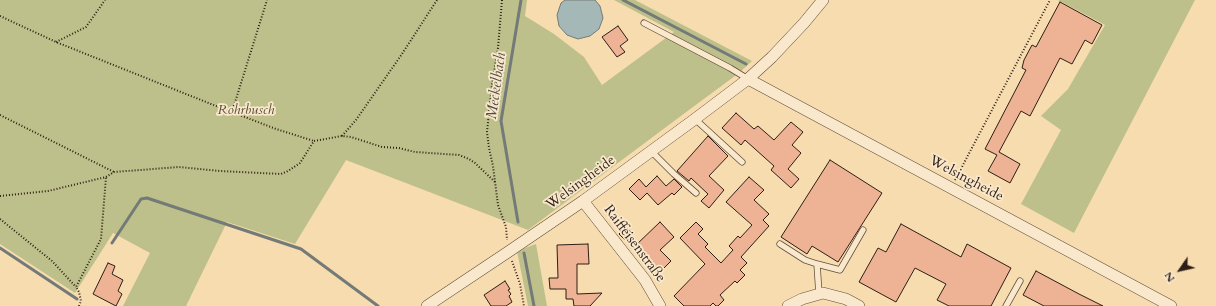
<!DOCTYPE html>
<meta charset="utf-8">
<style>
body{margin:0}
#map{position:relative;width:1216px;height:306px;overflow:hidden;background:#f6dcaf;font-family:Cardo,serif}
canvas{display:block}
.north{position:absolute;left:1160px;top:250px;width:40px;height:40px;-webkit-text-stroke:3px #f9e8cb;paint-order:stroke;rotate:236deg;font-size:11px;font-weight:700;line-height:16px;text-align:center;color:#2e1e16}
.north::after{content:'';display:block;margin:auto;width:14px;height:18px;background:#2e1e16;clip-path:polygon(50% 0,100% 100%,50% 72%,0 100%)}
</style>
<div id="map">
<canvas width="1216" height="306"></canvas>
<div class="north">N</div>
</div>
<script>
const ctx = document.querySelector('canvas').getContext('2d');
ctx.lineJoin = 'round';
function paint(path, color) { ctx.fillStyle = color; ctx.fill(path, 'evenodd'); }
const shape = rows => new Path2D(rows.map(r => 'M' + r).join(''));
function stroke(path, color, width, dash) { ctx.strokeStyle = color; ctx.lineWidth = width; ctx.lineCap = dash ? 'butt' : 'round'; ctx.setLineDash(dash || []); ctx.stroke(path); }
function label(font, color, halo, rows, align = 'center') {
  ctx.font = font + ' Cardo,serif'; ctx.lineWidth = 3.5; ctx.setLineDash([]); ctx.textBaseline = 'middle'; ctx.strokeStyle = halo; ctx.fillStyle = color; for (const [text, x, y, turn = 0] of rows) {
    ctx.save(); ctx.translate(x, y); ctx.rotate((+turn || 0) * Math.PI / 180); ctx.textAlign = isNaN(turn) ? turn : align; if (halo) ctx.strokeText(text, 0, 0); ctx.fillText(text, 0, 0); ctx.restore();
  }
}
paint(shape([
 [0,0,527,0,525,16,554,34,584,57,602,85,674,32,614,0,635,0,752,61,739,73,697,104,528,230,346,160,295,244,227,222,186,306,123,306,150,253,113,233,75,293,0,244],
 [1058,0,1195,0,1074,233,1021,204,1061,130,1041,116,1068,89,1105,25],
 [536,244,547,306,528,306,517,251]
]), '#bdc08a');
const water = shape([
 [565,0,595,0,600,6,603,18,599,29,590,36,578,39,567,35,559,26,557,15,561,3,565,0]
]);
paint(water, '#a3b8b7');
stroke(water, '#747a77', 1);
stroke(shape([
 [623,0,746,64],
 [518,222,501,121,521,0],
 [112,243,141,199,147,198,301,249,378,306],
 [0,248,77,299],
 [524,253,534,306]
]), '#747a77', 3);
const building = shape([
 [1060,2,1102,25,1092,44,1085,40,1072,64,1060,58,1030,116,1021,111,999,152,1020,164,1010,183,988,171,997,155,985,149,1026,70,1022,68,1024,60,1032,45,1036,47,1060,2],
 [618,26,628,40,620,46,625,52,617,57,602,37,618,26],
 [736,113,754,129,758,126,774,140,791,122,803,132,792,145,801,153,788,169,799,179,791,188,771,170,774,166,745,140,741,145,722,128,736,113],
 [708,136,728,156,709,176,724,190,709,208,701,201,708,194,691,178,689,181,677,171,708,136],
 [830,160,882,193,838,262,812,246,807,254,781,237,830,160],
 [657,176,666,186,674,179,682,187,674,195,672,193,658,205,647,193,640,200,629,189,639,179,646,187,657,176],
 [749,177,764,190,754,200,769,214,763,220,769,226,741,257,747,263,740,270,745,275,737,283,735,281,720,295,724,300,718,306,716,306,713,303,710,306,684,306,674,296,705,264,680,238,696,222,703,229,698,234,708,244,705,247,721,263,733,250,729,246,738,236,740,238,752,225,726,202,749,177],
 [660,222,674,237,660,250,671,261,660,272,635,246,660,222],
 [901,224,961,257,967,244,1011,268,991,306,949,306,937,300,946,284,915,268,896,302,859,282,878,248,886,252,901,224],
 [626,227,632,233,625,240,619,234,626,227],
 [588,244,589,264,577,264,577,294,602,293,590,306,574,306,573,299,566,299,566,289,550,289,549,278,558,278,557,245,588,244],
 [108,263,115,266,112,274,123,280,118,291,122,294,116,306,93,294,108,263],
 [1036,271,1079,294,1103,306,1044,306,1023,295,1036,271],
 [505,281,510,289,508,290,511,294,509,296,512,302,506,306,491,306,484,295,505,281]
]);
paint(building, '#edb394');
stroke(building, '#2e1e16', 1);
const lane = shape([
 [644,23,730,68,748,79],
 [695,119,742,162],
 [651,151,674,174,696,193],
 [780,244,805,260,817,264],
 [819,294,817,264,840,270,863,230],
 [1006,306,1020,281]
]);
const street = shape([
 [748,79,1171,306],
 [583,201,645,280,660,306],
 [427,306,508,252,583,201,695,119,748,79,772,57,804,23,823,0],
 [788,306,802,299,823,293,846,299,859,306]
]);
stroke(lane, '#604e3c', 7);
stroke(street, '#604e3c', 12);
stroke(shape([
 [502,0,498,48,492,84,487,132,489,148,493,166,498,205,506,227,507,240],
 [0,16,56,42,211,104,276,129,314,141],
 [56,42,86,27,105,0],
 [232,112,267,0],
 [0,115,114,172],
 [342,136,356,120,402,54,437,0],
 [955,180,1050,0],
 [0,196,48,191,106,177,114,172,179,167,220,171,281,174,288,171,300,163,314,141,342,136,351,137,382,147,399,148,415,152,459,155,469,159,475,163,495,182],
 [0,219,52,261,76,287],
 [512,261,520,284,524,306],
 [79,306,81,301,79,292,76,287,101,239,106,177]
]), '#2e1e16', 2, [1, 2]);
stroke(lane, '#f9e8cb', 5.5);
stroke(street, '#f9e8cb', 11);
label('italic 14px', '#594f39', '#f9e8cb', [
 ["Rohrbusch",246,111]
]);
label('14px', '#2e1e16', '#f9e8cb', [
 ["Welsingheide",966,179,28],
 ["Welsingheide",581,183,-36],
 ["Raiffeisenstraße",634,244,53]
]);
label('italic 15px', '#514c46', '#f9e8cb', [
 ["Meckelbach",497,86,-82]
]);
</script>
